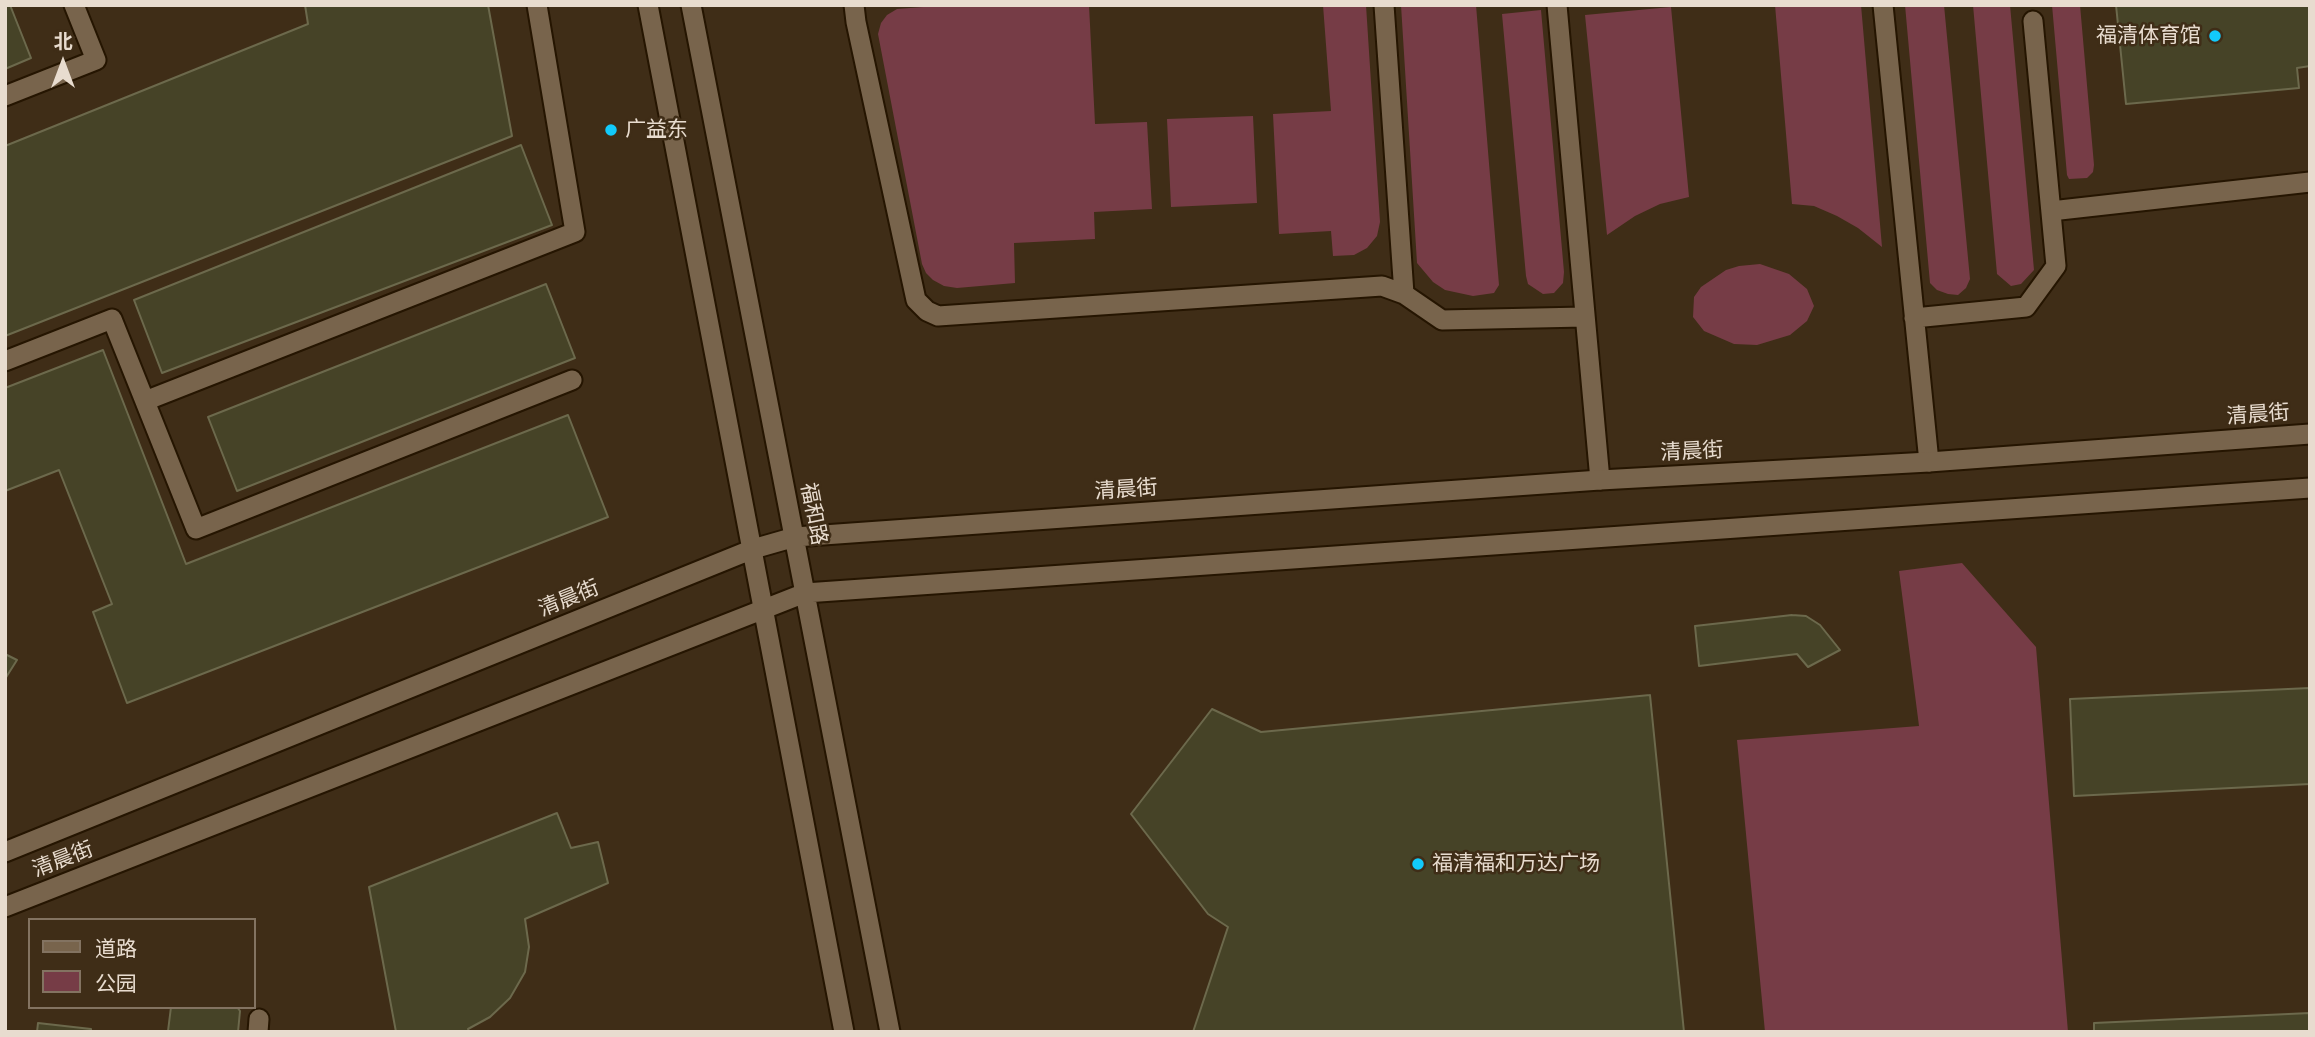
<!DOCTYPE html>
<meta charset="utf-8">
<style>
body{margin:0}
#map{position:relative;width:2315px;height:1037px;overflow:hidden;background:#3f2d17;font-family:Karla,"Noto Sans SC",sans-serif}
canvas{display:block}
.frame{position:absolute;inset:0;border:7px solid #e8dccf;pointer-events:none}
.legend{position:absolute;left:28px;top:918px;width:228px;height:91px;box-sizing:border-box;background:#3f2d17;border:2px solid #837361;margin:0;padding:9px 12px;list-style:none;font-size:21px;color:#e8dccf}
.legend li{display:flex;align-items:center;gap:14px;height:35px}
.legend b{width:35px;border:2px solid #837361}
.north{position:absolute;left:28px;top:28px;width:70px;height:70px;-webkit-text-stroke:5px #3f2d17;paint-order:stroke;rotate:0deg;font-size:19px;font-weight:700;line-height:28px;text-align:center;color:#e8dccf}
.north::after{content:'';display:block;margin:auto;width:24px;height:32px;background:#e8dccf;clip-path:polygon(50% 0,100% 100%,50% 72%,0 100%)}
</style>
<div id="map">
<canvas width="2315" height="1037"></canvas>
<div class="frame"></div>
<ul class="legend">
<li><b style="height:9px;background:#78644c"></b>道路</li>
<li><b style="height:19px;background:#763c46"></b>公园</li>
</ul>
<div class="north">北</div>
</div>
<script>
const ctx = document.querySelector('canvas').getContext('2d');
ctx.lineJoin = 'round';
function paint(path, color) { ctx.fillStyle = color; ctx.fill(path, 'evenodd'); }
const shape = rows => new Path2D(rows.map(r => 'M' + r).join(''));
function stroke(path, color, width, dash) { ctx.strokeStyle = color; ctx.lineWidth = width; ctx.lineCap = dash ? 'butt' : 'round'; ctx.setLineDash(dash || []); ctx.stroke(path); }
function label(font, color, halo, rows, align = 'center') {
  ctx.font = font + ' Karla,"Noto Sans SC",sans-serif'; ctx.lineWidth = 5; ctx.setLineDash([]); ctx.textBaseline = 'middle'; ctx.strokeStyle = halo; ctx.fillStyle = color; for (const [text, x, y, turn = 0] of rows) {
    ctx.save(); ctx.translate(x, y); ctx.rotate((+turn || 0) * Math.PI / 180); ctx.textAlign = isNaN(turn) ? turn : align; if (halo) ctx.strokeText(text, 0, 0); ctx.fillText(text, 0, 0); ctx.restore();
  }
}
paint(shape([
 [949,5,1089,5,1095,124,1147,122,1152,209,1094,212,1095,239,1014,243,1015,283,957,288,944,286,933,280,926,273,922,264,878,34,881,23,887,15,897,9],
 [1323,5,1366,5,1380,222,1377,236,1367,248,1354,255,1333,256,1331,231,1279,234,1273,114,1331,111],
 [1401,5,1476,5,1499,285,1494,293,1473,296,1445,290,1433,282,1417,263],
 [1775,5,1861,5,1882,247,1858,228,1837,216,1814,206,1792,204],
 [1905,5,1944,5,1970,279,1966,288,1958,295,1948,294,1937,290,1930,283],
 [1973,5,2010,5,2034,270,2021,284,2011,286,1997,274],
 [2052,5,2080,5,2094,165,2093,172,2087,178,2069,179,2067,175],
 [1671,7,1689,197,1660,204,1635,216,1607,235,1585,15],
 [1541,10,1564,272,1563,283,1554,293,1543,294,1528,284,1526,276,1502,14],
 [1253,116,1257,203,1171,207,1167,119],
 [1760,264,1789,274,1807,289,1814,306,1807,321,1790,335,1757,345,1734,344,1704,331,1693,317,1694,297,1701,287,1726,270,1739,266],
 [1962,563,2036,647,2068,1032,1765,1032,1737,740,1919,726,1899,571]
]), '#763c46');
const building = shape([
 [5,5,10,5,31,58,5,69,5,5],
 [305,5,488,5,512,136,5,336,5,146,308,24,305,5],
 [2116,5,2310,5,2310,66,2297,68,2299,88,2126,104,2116,5],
 [521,145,552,225,162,373,134,300,521,145],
 [546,284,575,358,237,491,208,417,546,284],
 [103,350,186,564,568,415,608,517,127,703,93,612,112,604,59,470,5,491,5,388,103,350],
 [1792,615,1806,616,1820,625,1840,650,1808,667,1797,654,1699,666,1695,626,1792,615],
 [5,654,17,660,5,679,5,654],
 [2310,688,2310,784,2074,796,2070,699,2310,688],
 [1650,695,1684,1032,1193,1032,1228,927,1208,914,1131,814,1212,709,1261,732,1650,695],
 [557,813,571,848,598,842,608,883,525,919,529,947,525,972,510,998,490,1017,468,1029,469,1032,396,1032,369,887,557,813],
 [171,1007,237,1007,240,1011,238,1032,168,1031,171,1007],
 [2310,1013,2310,1032,2094,1032,2094,1023,2310,1013],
 [38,1023,91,1029,91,1032,37,1032,38,1023]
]);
paint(building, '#464327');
stroke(building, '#6c694c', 2);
const minor = shape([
 [854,5,856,22,916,300,927,311,938,316,1382,286,1404,294,1442,320,1584,317],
 [1384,5,1404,294],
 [1557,5,1600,480],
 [1883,5,1929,462],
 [5,96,96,60,74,5],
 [2051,211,2310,182],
 [1914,318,2026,307,2056,266,2033,21],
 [5,361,112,319,196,529,572,380],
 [145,401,575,232,537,5],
 [258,1032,259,1019]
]);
const tertiary = shape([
 [648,5,844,1032],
 [691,5,890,1032],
 [5,852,753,549,795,537,1600,480,1929,462,2310,434],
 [5,907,805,593,2310,488]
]);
stroke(minor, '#251501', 23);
stroke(tertiary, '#251501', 23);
stroke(minor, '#78644c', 19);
stroke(tertiary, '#78644c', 19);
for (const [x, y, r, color] of [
 [2215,36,7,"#12cafb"],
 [611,130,7,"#12cafb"],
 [1418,864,7,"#12cafb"]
]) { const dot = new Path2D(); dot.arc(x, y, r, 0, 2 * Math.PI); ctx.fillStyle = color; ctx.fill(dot); stroke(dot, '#3f2d17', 2.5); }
label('21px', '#e8dccf', '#3f2d17', [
 ["福清体育馆",2201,36,"right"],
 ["广益东",625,130],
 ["福清福和万达广场",1432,864]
], 'left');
label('21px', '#e8dccf', '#3f2d17', [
 ["清晨街",2258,415,-4],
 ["清晨街",1692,452,-3],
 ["清晨街",1126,490,-4],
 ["福和路",813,514,79],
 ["清晨街",569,599,-22],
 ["清晨街",63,860,-21]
]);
</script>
